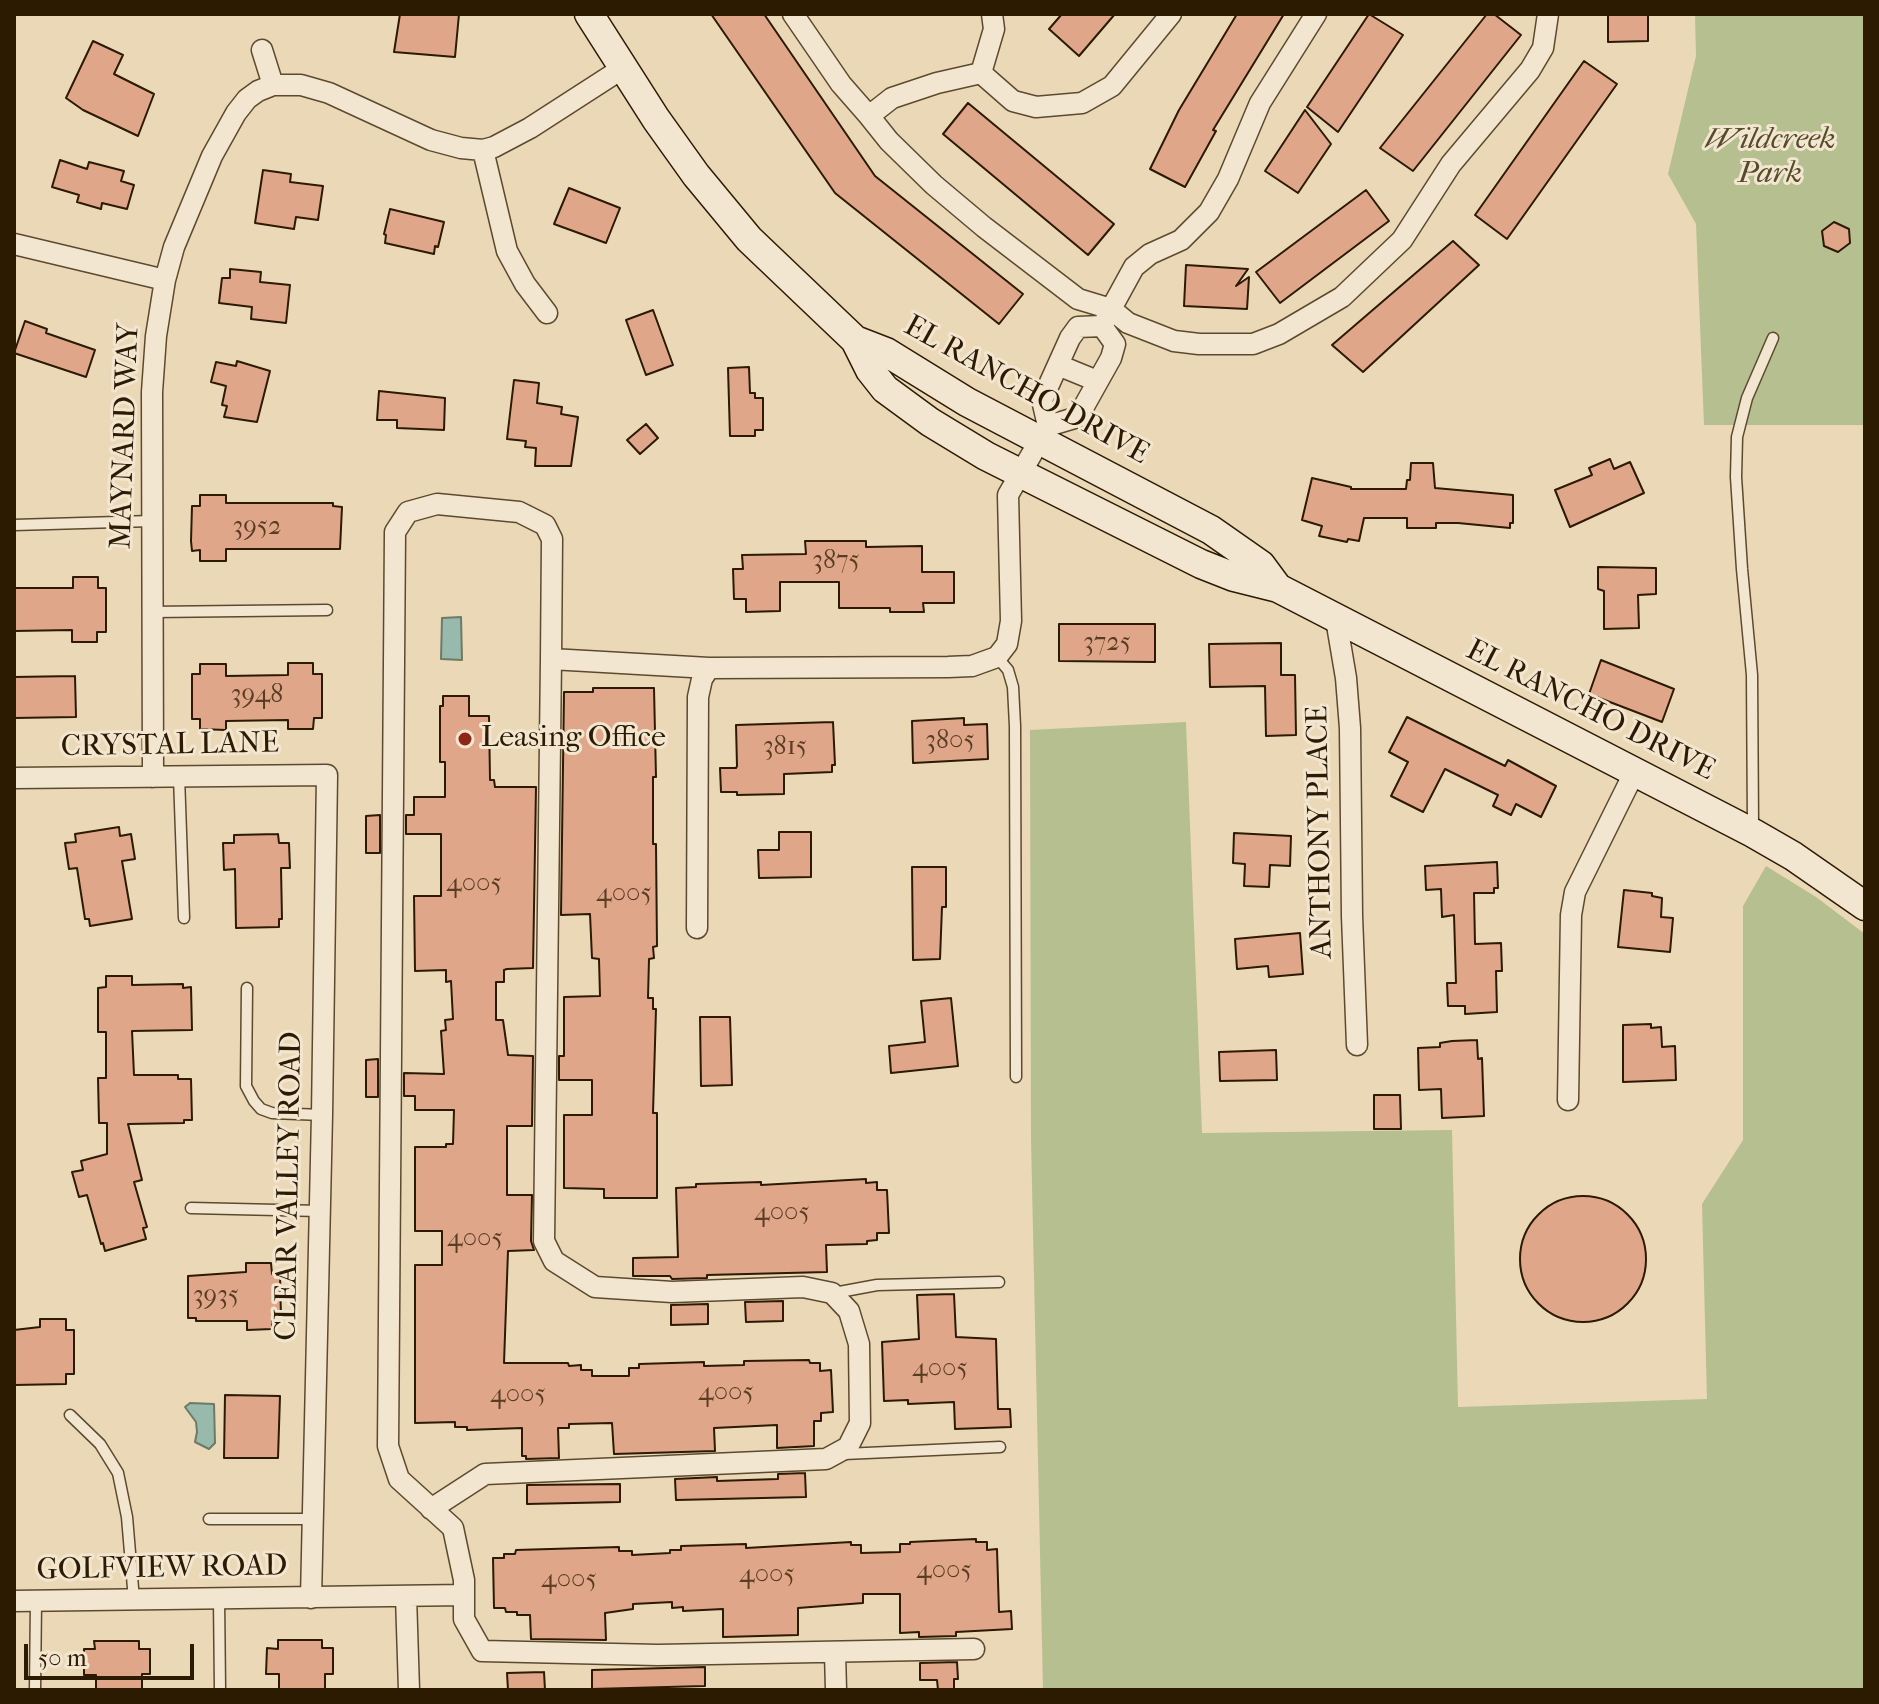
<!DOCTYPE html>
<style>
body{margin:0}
#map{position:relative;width:1879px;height:1704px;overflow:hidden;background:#ebd8b7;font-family:"IM FELL French Canon",serif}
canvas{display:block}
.frame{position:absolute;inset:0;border:16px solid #2c1a01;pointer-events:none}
.scale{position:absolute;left:24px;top:1644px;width:170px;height:36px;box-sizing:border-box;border:4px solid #2c1a01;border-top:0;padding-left:10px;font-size:24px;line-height:28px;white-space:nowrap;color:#2c1a01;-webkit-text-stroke:6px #f2e6d0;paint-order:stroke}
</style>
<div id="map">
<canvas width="1879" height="1704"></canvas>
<div class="frame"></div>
<div class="scale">50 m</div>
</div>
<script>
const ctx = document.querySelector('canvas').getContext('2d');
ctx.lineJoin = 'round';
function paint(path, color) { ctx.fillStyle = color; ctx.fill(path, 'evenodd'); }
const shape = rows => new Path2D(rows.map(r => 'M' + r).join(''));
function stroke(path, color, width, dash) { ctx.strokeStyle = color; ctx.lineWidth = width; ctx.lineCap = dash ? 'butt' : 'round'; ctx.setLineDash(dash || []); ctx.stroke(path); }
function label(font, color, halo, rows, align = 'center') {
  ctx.font = font + ' "IM FELL French Canon",serif'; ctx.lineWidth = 6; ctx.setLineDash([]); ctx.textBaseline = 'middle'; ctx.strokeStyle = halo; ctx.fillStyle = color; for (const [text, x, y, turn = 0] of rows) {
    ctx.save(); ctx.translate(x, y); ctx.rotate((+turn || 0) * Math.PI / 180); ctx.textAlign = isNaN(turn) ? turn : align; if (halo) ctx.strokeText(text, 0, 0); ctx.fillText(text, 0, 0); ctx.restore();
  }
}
paint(shape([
 [1695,14,1865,14,1865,425,1704,425,1696,224,1668,174,1696,56],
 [1186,722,1202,1133,1452,1130,1458,1407,1707,1399,1702,1204,1743,1140,1743,906,1766,866,1816,897,1865,934,1865,1690,1043,1690,1031,1139,1030,730]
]), '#b6bf8f');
const water = shape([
 [461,617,462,660,441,659,442,618,461,617],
 [190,1403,214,1404,215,1443,209,1449,195,1442,197,1432,196,1422,185,1407,190,1403]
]);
paint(water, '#98baac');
stroke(water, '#6d7a68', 2);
const building = shape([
 [400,14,459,14,455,57,394,52,400,14],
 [711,14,764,14,875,176,1023,294,999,324,835,193,711,14],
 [1062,14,1115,14,1079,56,1049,29,1062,14],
 [1237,14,1284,14,1213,130,1216,131,1185,187,1150,169,1179,110,1237,14],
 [1369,14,1403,35,1338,132,1307,107,1369,14],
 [1487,14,1494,14,1521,35,1413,171,1380,148,1487,14],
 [1608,14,1648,14,1648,41,1608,42,1608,14],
 [93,41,123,55,114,74,154,94,138,136,83,110,66,98,93,41],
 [1584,61,1617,84,1507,239,1475,215,1584,61],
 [968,103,1114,224,1088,255,943,134,968,103],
 [1305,110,1331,144,1298,193,1265,171,1305,110],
 [60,160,87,169,89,162,124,171,121,181,134,185,127,209,102,203,101,209,77,202,79,195,52,187,60,160],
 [263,170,291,174,290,182,323,186,318,220,296,217,294,229,255,223,263,170],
 [569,188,620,208,606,243,554,224,569,188],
 [1366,190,1389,221,1280,303,1256,272,1366,190],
 [390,209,444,222,438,247,435,246,434,254,385,243,386,235,384,234,390,209],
 [1834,222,1849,229,1850,243,1838,252,1824,246,1822,231,1834,222],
 [1453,241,1479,265,1363,372,1332,345,1453,241],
 [1186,265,1248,269,1236,286,1249,277,1247,309,1184,306,1186,265],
 [230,269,261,272,260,282,290,285,286,323,251,319,252,307,219,303,222,278,230,278,230,269],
 [653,310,673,365,646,375,626,320,653,310],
 [25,321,47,329,46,333,95,350,86,377,14,353,25,321],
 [237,361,270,371,257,422,224,417,227,406,222,405,226,386,211,382,216,362,236,366,237,361],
 [749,367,750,393,755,393,755,398,763,398,763,430,755,430,755,436,730,436,728,368,749,367],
 [514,380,539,383,537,403,562,407,561,414,578,417,571,466,535,466,536,448,525,447,526,441,507,439,514,380],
 [379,391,445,398,444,430,397,428,397,420,377,420,379,391],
 [646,424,658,438,640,454,627,440,646,424],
 [1610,459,1614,469,1630,462,1644,493,1570,527,1555,490,1592,475,1589,468,1610,459],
 [1411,463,1433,463,1435,488,1513,495,1513,523,1510,523,1510,528,1458,523,1436,523,1436,528,1407,528,1407,518,1364,518,1359,541,1348,539,1347,542,1319,536,1322,526,1302,520,1312,478,1351,487,1351,489,1406,489,1407,480,1410,480,1411,463],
 [200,495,226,495,226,503,333,503,333,506,342,507,340,549,226,549,226,561,200,561,200,550,192,551,191,541,192,506,200,506,200,495],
 [805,541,866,541,866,547,922,546,922,572,954,572,954,603,923,603,924,612,890,612,890,608,839,608,839,582,780,582,780,611,746,612,746,599,734,599,733,569,743,569,742,555,806,554,805,541],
 [1598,567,1656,568,1656,594,1638,595,1639,628,1604,629,1604,591,1598,589,1598,567],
 [73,577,98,577,98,588,106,588,106,632,97,632,97,642,72,642,72,630,14,631,14,588,73,588,73,577],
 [1059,624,1155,624,1155,662,1059,661,1059,624],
 [1281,643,1281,675,1295,675,1296,735,1266,736,1265,686,1210,687,1209,644,1281,643],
 [1601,660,1674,689,1662,722,1589,694,1601,660],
 [288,663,313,663,313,674,322,674,322,718,314,718,313,729,288,729,288,720,226,721,226,730,200,729,200,719,192,719,192,674,200,674,200,664,226,664,226,676,288,675,288,663],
 [75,676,76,717,14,718,14,677,75,676],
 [593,688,654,688,656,777,653,777,653,844,656,844,657,946,653,947,654,958,649,959,648,998,653,998,653,1009,656,1009,653,1113,657,1113,657,1198,604,1198,604,1189,564,1188,564,1115,592,1115,592,1080,559,1080,559,1056,564,1056,564,997,600,996,599,959,592,958,590,914,561,915,564,692,593,692,593,688],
 [443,696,469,696,469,716,489,716,490,780,494,780,495,787,536,787,533,968,507,969,504,970,504,982,496,982,496,1020,503,1020,508,1055,533,1056,532,1126,507,1126,507,1195,532,1195,531,1241,534,1250,508,1251,504,1363,568,1363,569,1366,581,1365,581,1370,592,1370,592,1376,629,1376,629,1368,639,1368,639,1364,704,1362,704,1366,744,1365,744,1361,809,1360,810,1363,820,1363,820,1371,831,1370,833,1412,821,1413,821,1421,814,1421,814,1446,777,1448,777,1425,714,1428,715,1451,614,1454,612,1423,569,1424,569,1428,558,1428,559,1458,526,1459,526,1456,522,1456,522,1428,467,1430,467,1427,455,1427,455,1422,415,1423,415,1265,442,1265,442,1231,415,1231,415,1147,446,1147,446,1144,453,1144,454,1110,415,1110,415,1096,404,1096,404,1073,444,1074,441,1031,446,1030,445,1020,453,1019,451,981,446,982,446,970,415,971,414,896,441,896,441,834,406,834,406,815,414,815,414,797,445,797,445,762,440,762,440,706,443,706,443,696],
 [1407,717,1505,766,1508,760,1556,786,1541,817,1516,804,1511,815,1493,806,1498,795,1445,769,1423,812,1391,796,1408,762,1389,752,1407,717],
 [964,718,964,725,987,724,988,759,913,763,912,721,964,718],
 [833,722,835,765,832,765,832,772,784,774,784,794,737,795,737,792,721,792,720,768,736,768,737,766,736,725,833,722],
 [380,815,380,853,366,853,366,816,380,815],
 [119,827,120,836,131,834,135,859,122,861,132,919,90,926,89,919,85,919,77,868,69,869,65,843,76,842,75,834,119,827],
 [779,832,811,832,811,877,759,878,758,850,779,850,779,832],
 [1234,833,1291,836,1290,866,1270,865,1269,887,1244,886,1245,864,1233,863,1234,833],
 [278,834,279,843,289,843,290,868,281,868,282,919,279,919,279,927,236,928,235,869,224,870,223,843,234,843,234,835,278,834],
 [1497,862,1498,888,1494,888,1494,893,1474,893,1475,944,1501,943,1502,971,1496,971,1497,1012,1465,1014,1465,1006,1448,1006,1447,983,1456,983,1454,915,1442,917,1441,889,1426,890,1425,866,1497,862],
 [912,867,946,867,946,907,942,907,940,959,913,960,912,867],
 [1624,890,1652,893,1652,896,1662,898,1661,917,1673,918,1670,952,1618,947,1624,890],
 [1300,933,1303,974,1269,977,1268,966,1237,969,1235,939,1300,933],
 [106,976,132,976,132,985,183,984,183,988,191,987,192,1030,132,1031,134,1075,178,1075,178,1079,191,1079,192,1120,184,1120,184,1123,128,1124,142,1180,134,1182,147,1227,143,1228,146,1239,105,1251,103,1243,101,1244,87,1195,79,1197,72,1172,83,1170,81,1161,107,1154,107,1123,99,1123,98,1078,106,1078,106,1032,98,1032,98,988,106,987,106,976],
 [951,998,958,1066,891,1073,889,1046,925,1042,921,1001,951,998],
 [700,1017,730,1017,732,1085,701,1086,700,1017],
 [1651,1024,1651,1028,1661,1027,1662,1047,1675,1046,1676,1080,1623,1082,1623,1025,1651,1024],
 [1477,1040,1478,1059,1482,1058,1484,1116,1442,1118,1441,1089,1419,1090,1418,1048,1440,1047,1440,1043,1452,1041,1477,1040],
 [1276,1050,1277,1080,1220,1081,1219,1052,1276,1050],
 [378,1059,378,1097,366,1097,366,1060,378,1059],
 [1374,1095,1400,1095,1401,1129,1374,1129,1374,1095],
 [866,1179,866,1183,877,1182,877,1190,887,1190,889,1233,877,1233,877,1240,867,1241,867,1244,826,1245,827,1272,707,1275,707,1278,672,1279,670,1276,633,1276,633,1258,678,1257,676,1188,696,1187,696,1184,761,1182,761,1185,866,1179],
 '1520 1259a63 63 0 1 1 126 0a63 63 0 1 1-126 0Z',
 [246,1263,271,1263,272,1274,280,1274,281,1318,272,1318,272,1329,247,1330,247,1321,196,1321,196,1318,188,1318,188,1276,246,1272,246,1263],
 [954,1294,956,1337,996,1339,998,1409,1010,1409,1011,1427,955,1429,954,1402,908,1404,908,1400,884,1401,882,1342,919,1339,917,1295,954,1294],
 [783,1301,783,1321,746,1322,745,1302,783,1301],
 [708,1304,708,1324,671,1325,671,1305,708,1304],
 [40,1319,66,1319,66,1330,74,1330,74,1374,66,1374,66,1384,14,1385,14,1330,40,1327,40,1319],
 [225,1395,280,1396,278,1458,224,1458,225,1395],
 [805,1473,806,1497,676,1500,675,1479,717,1477,717,1481,778,1479,778,1474,805,1473],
 [620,1484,620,1502,527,1504,527,1485,620,1484],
 [976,1539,976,1542,987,1542,987,1550,997,1549,999,1612,1011,1611,1012,1629,956,1632,956,1636,919,1637,919,1632,900,1633,900,1594,863,1594,863,1603,798,1608,798,1635,723,1637,723,1609,683,1611,683,1607,672,1608,672,1602,633,1604,633,1609,605,1613,606,1640,531,1639,530,1615,517,1615,517,1612,506,1612,505,1608,494,1608,493,1558,504,1558,504,1554,515,1554,516,1550,619,1547,619,1551,632,1551,632,1555,670,1553,670,1550,681,1550,681,1546,746,1544,746,1548,851,1542,851,1545,861,1545,861,1553,900,1552,900,1544,910,1544,910,1542,976,1539],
 [278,1640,322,1640,322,1648,333,1648,333,1674,325,1674,325,1690,279,1690,279,1674,266,1674,267,1648,278,1649,278,1640],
 [94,1641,139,1641,139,1649,150,1649,150,1674,142,1674,142,1690,96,1690,96,1675,84,1675,84,1649,95,1649,94,1641],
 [957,1662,958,1679,954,1679,954,1690,938,1690,937,1680,920,1680,920,1663,957,1662],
 [705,1667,705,1686,592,1689,592,1670,705,1667],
 [544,1672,545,1690,508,1690,507,1673,544,1672]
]);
paint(building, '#e0a68a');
stroke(building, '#2c1a01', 2);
const lane = shape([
 [14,525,152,521],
 [152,612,327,610],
 [997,657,1008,670,1013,687,1015,726,1016,1077],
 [179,776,184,918],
 [1753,827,1752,675,1742,569,1736,477,1737,437,1747,398,1773,338],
 [247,988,246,1086,254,1101,261,1109,272,1113,322,1115],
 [191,1208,320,1211],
 [834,1293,877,1285,999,1282],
 [70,1415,100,1444,118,1473,127,1517,134,1600],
 [844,1454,1000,1447],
 [209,1519,313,1519],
 [219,1599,220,1690],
 [35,1690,36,1601]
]);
const street = shape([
 [793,14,841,84,869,116],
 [1316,14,1260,103,1228,179,1209,212,1181,240,1150,254,1134,267,1111,309,1128,323,1174,341,1199,344,1253,344,1279,334,1342,297,1402,240,1451,164,1530,70,1543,48,1548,14],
 [262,50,273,85],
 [981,73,937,83,892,98,869,116,889,141,934,185,984,227,1078,299,1111,309,1106,319],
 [981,73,1013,101,1036,107,1082,103,1112,86,1171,14],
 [981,73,994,29,992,14],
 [483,150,507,251,525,284,547,313],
 [14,244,165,280],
 [1058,365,1097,381],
 [1048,426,1078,417,1111,358,1115,344,1102,326],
 [1336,619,1346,678,1350,728,1352,916,1357,1045],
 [709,668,551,659,552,539,545,525,519,512,437,504,408,512,395,532,388,1446,399,1479,453,1528,464,1580,464,1619,482,1651,658,1655,974,1649],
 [153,777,152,392,156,336,165,280,174,247,212,156,236,113,247,99,258,91,273,85,301,85,329,93,431,140,461,148,483,150,494,147,530,128,623,68],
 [14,778,327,775,322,1115,311,1598],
 [697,928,698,697,702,679,709,668,948,667,972,666,997,657,1007,644,1011,621,1008,495,1048,426,1042,400,1070,338,1078,327,1102,326],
 [1568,1100,1571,915,1575,892,1635,771],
 [431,1509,485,1474,826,1459,848,1447,860,1423,859,1344,849,1311,832,1293,803,1287,672,1292,595,1287,554,1261,544,1241,551,659],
 [406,1596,409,1690],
 [14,1601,464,1595],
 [835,1652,836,1690]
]);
const secondary = shape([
 [589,14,656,119,696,175,749,239,855,340,886,352,967,402,1211,530,1261,565,1278,588],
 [855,340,870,370,885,389,930,422,986,456,1201,564,1234,577,1278,588,1753,833,1793,856,1865,906]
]);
stroke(lane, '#5c4a2e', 13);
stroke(street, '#5c4a2e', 23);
stroke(secondary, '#2c1a01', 31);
stroke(lane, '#f2e6d0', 10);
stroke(street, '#f2e6d0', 20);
stroke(secondary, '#f2e6d0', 28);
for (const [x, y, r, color] of [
 [465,739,8,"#8f2418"]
]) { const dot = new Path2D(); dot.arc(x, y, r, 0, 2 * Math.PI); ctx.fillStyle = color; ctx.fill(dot); stroke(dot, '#f2e6d0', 3); }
label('26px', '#593d23', null, [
 ["3952",257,528],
 ["3875",836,562],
 ["3725",1107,644],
 ["3948",257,696],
 ["3805",950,742],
 ["3815",785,748],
 ["4005",474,885],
 ["4005",624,895],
 ["4005",782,1214],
 ["4005",475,1240],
 ["3935",216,1297],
 ["4005",940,1370],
 ["4005",726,1394],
 ["4005",518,1396],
 ["4005",944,1572],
 ["4005",767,1576],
 ["4005",569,1581]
]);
label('italic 30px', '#554c2c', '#f2e6d0', [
 ["Wildcreek",1770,141],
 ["Park",1770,175]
]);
label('30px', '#2c1a01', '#f2e6d0', [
 ["EL RANCHO DRIVE",1026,391,29],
 ["MAYNARD WAY",126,436,-88],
 ["EL RANCHO DRIVE",1590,711,27],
 ["CRYSTAL LANE",170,746,-1],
 ["ANTHONY PLACE",1321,832,-91],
 ["CLEAR VALLEY ROAD",290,1186,-89],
 ["GOLFVIEW ROAD",162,1569,-1]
]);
label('30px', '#2c1a01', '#f2e6d0', [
 ["Leasing Office",481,739]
], 'left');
</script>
